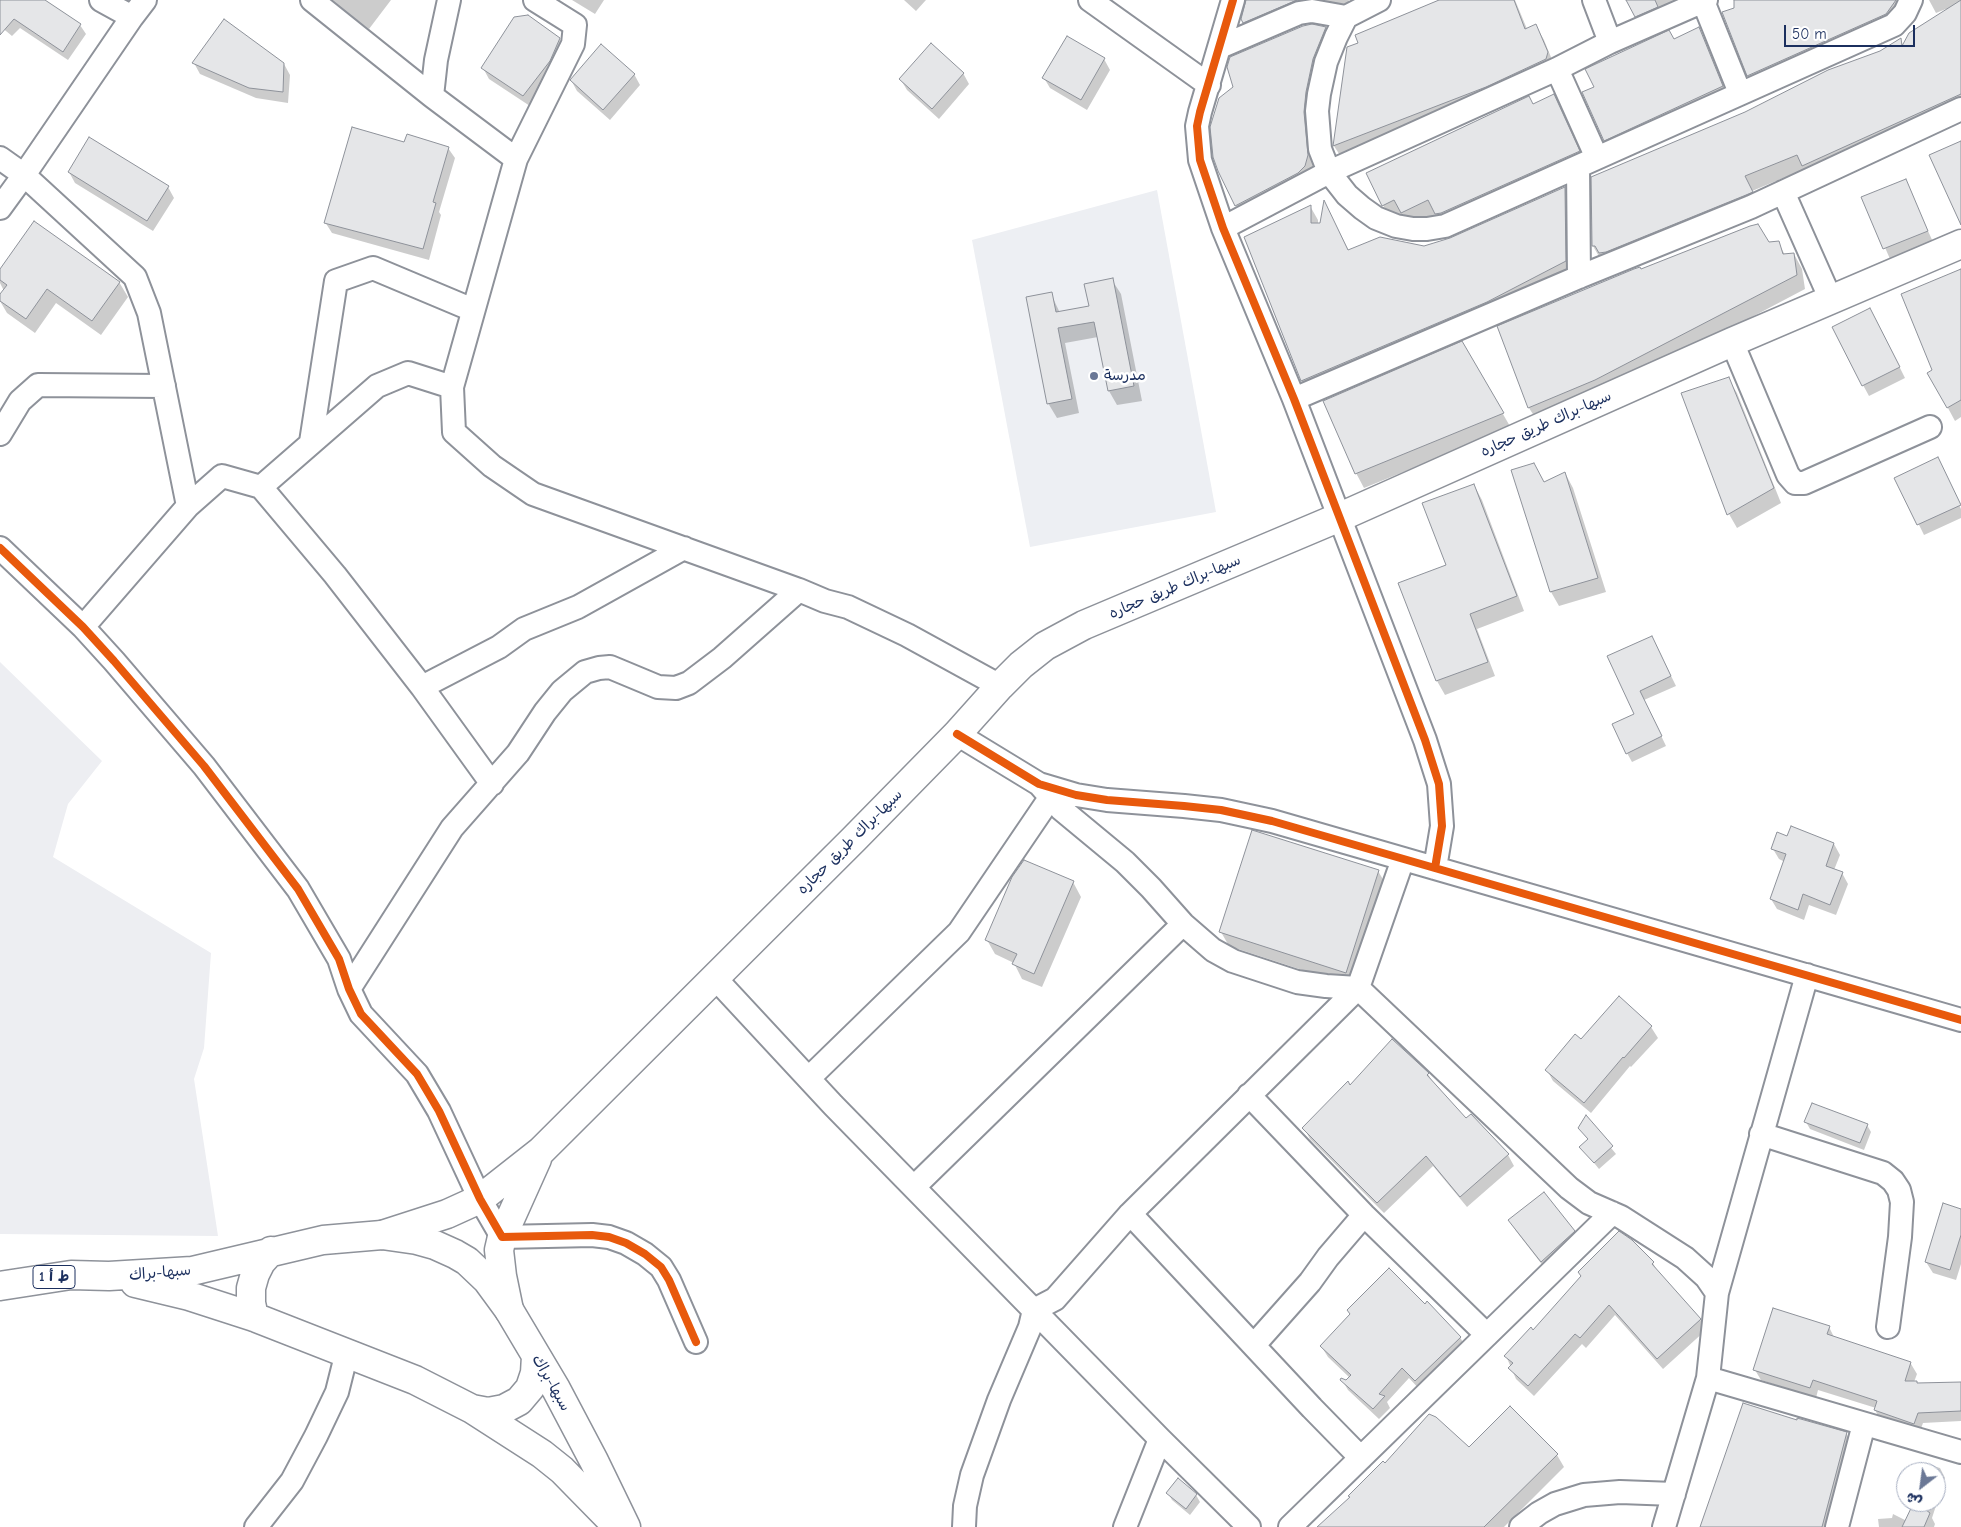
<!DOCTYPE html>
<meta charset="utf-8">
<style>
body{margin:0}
#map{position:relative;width:1961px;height:1527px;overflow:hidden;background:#fff;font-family:"Comic Neue","Playpen Sans Arabic",sans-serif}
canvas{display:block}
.north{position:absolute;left:1896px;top:1462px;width:50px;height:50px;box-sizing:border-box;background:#fff;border:1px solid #a4acbf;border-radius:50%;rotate:210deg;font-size:14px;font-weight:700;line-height:20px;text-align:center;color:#1b2f5e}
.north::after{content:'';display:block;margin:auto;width:18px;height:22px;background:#6b7896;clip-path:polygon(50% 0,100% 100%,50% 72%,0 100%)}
.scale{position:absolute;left:1784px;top:25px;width:131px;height:22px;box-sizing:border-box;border:2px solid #1b2f5e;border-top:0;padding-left:6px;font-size:15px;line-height:18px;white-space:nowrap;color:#1b2f5e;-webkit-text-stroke:4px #fff;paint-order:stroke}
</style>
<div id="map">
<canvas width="1961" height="1527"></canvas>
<div class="north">ش</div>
<div class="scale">50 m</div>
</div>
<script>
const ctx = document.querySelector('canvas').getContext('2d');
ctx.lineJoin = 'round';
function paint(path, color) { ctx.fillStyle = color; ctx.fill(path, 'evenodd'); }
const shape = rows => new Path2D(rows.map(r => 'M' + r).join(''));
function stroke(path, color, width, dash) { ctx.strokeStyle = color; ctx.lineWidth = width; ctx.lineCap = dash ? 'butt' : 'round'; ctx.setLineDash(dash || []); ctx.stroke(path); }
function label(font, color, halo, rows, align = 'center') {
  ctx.font = font + ' "Comic Neue","Playpen Sans Arabic",sans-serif'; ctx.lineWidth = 5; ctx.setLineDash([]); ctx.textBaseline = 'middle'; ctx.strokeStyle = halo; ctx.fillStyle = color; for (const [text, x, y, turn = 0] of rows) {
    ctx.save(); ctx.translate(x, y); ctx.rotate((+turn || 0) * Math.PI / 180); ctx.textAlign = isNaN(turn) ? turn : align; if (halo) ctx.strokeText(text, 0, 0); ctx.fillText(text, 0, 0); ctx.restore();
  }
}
paint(shape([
 [1157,190,1216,512,1030,547,972,240]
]), '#edeff3');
paint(shape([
 [0,662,102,761,68,804,53,857,211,953,204,1048,194,1079,218,1236,0,1234]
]), '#edeef2');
paint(shape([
 [0,0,43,0,80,25,86,34,68,60,20,28,12,36,0,26],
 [330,0,391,0,369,29],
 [572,0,604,0,595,14],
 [904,0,926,0,916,11],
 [1247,0,1349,0,1348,4,1327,13,1252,37,1242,19],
 [1442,0,1515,0,1527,29,1536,26,1544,40,1555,67,1343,160,1334,146,1349,48],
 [1628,0,1711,0,1644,31],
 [1735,0,1907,0,1904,15,1757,90,1749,76,1723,13,1736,9],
 [1929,0,1961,0,1961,112,1811,179,1805,169,1752,191,1760,206,1601,260,1593,246,1745,113,1881,53,1900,40,1904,46,1947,10,1946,9,1936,13],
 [528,16,559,39,566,50,556,72,530,106,489,79,483,68],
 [1325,28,1334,42,1316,170,1244,220,1236,205],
 [1699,28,1707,43,1730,100,1613,154,1605,140,1595,87,1674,40],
 [1104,59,1110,70,1087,110,1050,88,1044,78],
 [194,63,284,64,290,75,288,103,256,98,200,74],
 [963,73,969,84,939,119,907,90,901,80],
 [634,74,640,85,610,120,577,91,571,80],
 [1554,96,1587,166,1444,228,1437,215,1410,227,1403,214,1391,220,1383,205,1533,106],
 [405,144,448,148,455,158,439,212,441,215,429,260,332,233,325,222],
 [69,172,168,187,174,198,153,231,75,183],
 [1905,180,1933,242,1890,259,1863,197],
 [1565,188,1573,202,1573,276,1311,395,1302,381,1245,238,1310,206,1318,220,1318,225,1321,225,1325,204,1349,251,1424,247,1451,239],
 [1778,242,1785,255,1794,254,1802,269,1805,289,1604,395,1538,422,1529,408,1498,327,1641,271],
 [0,271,119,282,128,297,101,335,56,303,35,333,7,313,0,301,0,297,4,291,0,283],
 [1961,272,1961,417,1955,421,1929,373,1934,371],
 [1112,280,1121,294,1142,401,1117,405,1109,391,1098,337,1065,343,1079,413,1057,418,1048,403,1051,294,1060,313,1090,307],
 [1876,320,1905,378,1869,396,1863,385],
 [1462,343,1511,428,1364,488,1356,473],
 [1728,378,1737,393,1781,503,1737,528,1729,514,1682,394],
 [1942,468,1961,509,1961,518,1924,535,1896,478],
 [1513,471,1544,483,1565,473,1573,488,1606,592,1559,606,1551,592],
 [1474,485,1482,500,1524,611,1477,629,1495,676,1445,695,1437,681,1400,583,1447,566],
 [1652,637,1676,686,1644,700,1666,746,1632,762,1627,753,1636,714,1609,657],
 [1788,838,1834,844,1840,855,1834,870,1842,873,1848,884,1836,915,1809,905,1804,920,1777,909,1771,899,1785,862,1779,859,1773,849],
 [1378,871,1387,886,1354,987,1229,946,1221,932],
 [1073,882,1081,897,1042,987,1022,979,1014,963,995,954,987,940],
 [1619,998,1651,1027,1658,1038,1631,1067,1630,1066,1591,1113,1553,1081,1547,1070,1581,1041],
 [1393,1041,1428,1074,1435,1086,1466,1120,1471,1115,1508,1155,1514,1166,1467,1207,1433,1166,1384,1213,1310,1139,1304,1128,1350,1087],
 [1586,1117,1616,1154,1599,1169,1581,1147,1588,1140,1580,1128],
 [1806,1122,1867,1125,1871,1132,1864,1150,1810,1129],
 [1961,1210,1961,1264,1956,1280,1933,1273,1926,1262],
 [1510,1221,1574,1232,1580,1242,1547,1271,1516,1231],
 [1653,1263,1659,1274,1700,1319,1706,1330,1663,1369,1615,1315,1586,1348,1582,1344,1534,1396,1516,1379,1506,1356,1533,1331],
 [1348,1311,1460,1337,1466,1348,1421,1391,1409,1378,1387,1402,1390,1408,1379,1419,1348,1390,1342,1380,1347,1382,1350,1378,1328,1357,1321,1346,1351,1315],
 [1829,1327,1835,1339,1911,1364,1917,1374,1914,1382,1918,1384,1961,1383,1961,1421,1923,1423,1919,1434,1881,1421,1875,1410,1876,1408,1818,1390,1816,1398,1761,1380,1755,1370],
 [1798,1422,1846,1433,1852,1444,1831,1527,1701,1527],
 [1469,1449,1557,1455,1564,1467,1504,1527,1319,1527,1385,1464],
 [1926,1464,1940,1468,1945,1478,1932,1518,1935,1524,1934,1527,1879,1527,1878,1519,1892,1518,1893,1514,1907,1521,1915,1502,1936,1502,1936,1472,1924,1472],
 [1178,1480,1196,1495,1200,1502,1190,1515,1172,1500,1168,1493]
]), '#0003');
const building = shape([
 [0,0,45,0,81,24,63,52,14,19,0,35,0,0],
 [1246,0,1297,0,1243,23,1241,19,1246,0],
 [1439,0,1514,0,1525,29,1536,24,1548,52,1546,59,1486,87,1333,146,1347,47,1358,43,1355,35,1439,0],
 [1626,0,1655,0,1658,7,1635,17,1626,0],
 [1734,0,1896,0,1886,14,1747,76,1722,12,1734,8,1734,0],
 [1961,0,1961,94,1802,166,1797,155,1745,176,1753,192,1746,195,1606,252,1599,253,1595,246,1592,246,1591,177,1745,112,1828,70,1880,51,1901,38,1902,46,1909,33,1961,0],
 [528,15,560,38,550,61,523,96,481,68,514,17,528,15],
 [224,19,284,63,283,92,249,88,192,63,224,19],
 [1312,24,1326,27,1313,59,1306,92,1304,112,1308,155,1305,166,1298,173,1235,206,1218,171,1213,157,1210,127,1219,98,1233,87,1227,67,1230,57,1303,26,1312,24],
 [1699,27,1723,86,1604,141,1582,92,1594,87,1585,69,1669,30,1674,39,1699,27],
 [1067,36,1105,58,1081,100,1042,78,1067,36],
 [931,43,964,73,932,109,899,79,931,43],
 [601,44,635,74,603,110,570,80,601,44],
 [1554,94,1580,151,1441,213,1435,214,1428,200,1401,213,1394,200,1382,206,1366,173,1529,96,1533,104,1554,94],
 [352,127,404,142,407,134,449,147,433,202,436,203,423,249,324,223,352,127],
 [89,137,169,186,147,221,68,172,89,137],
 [1961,141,1961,225,1929,155,1961,141],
 [1906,179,1928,231,1883,249,1861,197,1906,179],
 [1565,187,1566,261,1487,302,1301,381,1244,237,1311,205,1311,223,1320,223,1324,200,1348,250,1380,237,1424,246,1450,238,1565,187],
 [34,221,120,282,92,321,47,289,26,319,0,301,0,294,7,285,0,280,0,269,34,221],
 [1758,224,1769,242,1779,241,1783,254,1794,253,1797,275,1595,380,1528,408,1497,326,1634,269,1640,267,1641,269,1750,226,1758,224],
 [1961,269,1961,400,1947,408,1927,373,1932,370,1901,294,1961,269],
 [1113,278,1134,386,1108,391,1094,322,1058,328,1072,399,1047,404,1026,297,1052,292,1056,312,1089,306,1084,284,1113,278],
 [1870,308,1900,367,1862,386,1832,327,1870,308],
 [1462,341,1504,413,1355,474,1323,401,1462,341],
 [1729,377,1774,488,1727,515,1681,393,1729,377],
 [1938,457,1961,505,1917,525,1894,478,1938,457],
 [1534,463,1544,482,1565,472,1598,578,1550,592,1511,470,1534,463],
 [1474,484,1517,596,1470,614,1488,662,1436,681,1398,583,1446,565,1422,503,1474,484],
 [1652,636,1671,676,1640,691,1662,736,1626,754,1612,724,1634,714,1607,656,1652,636],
 [1791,826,1834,843,1826,866,1843,872,1830,905,1803,894,1798,910,1770,899,1786,854,1771,849,1777,832,1787,836,1791,826],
 [1252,830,1379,870,1346,973,1219,932,1252,830],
 [1024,860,1074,881,1034,974,1012,964,1017,954,985,940,1012,877,1024,860],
 [1619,996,1652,1026,1624,1058,1623,1057,1584,1103,1545,1070,1575,1034,1581,1039,1619,996],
 [1392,1039,1429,1073,1427,1075,1466,1118,1471,1114,1509,1154,1460,1197,1426,1156,1377,1203,1302,1128,1348,1081,1350,1085,1392,1039],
 [1812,1103,1868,1124,1860,1143,1804,1122,1812,1103],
 [1586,1115,1613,1146,1594,1163,1579,1147,1588,1139,1578,1128,1586,1115],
 [1544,1192,1575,1231,1541,1262,1508,1220,1544,1192],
 [1943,1203,1961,1209,1961,1235,1950,1270,1925,1262,1943,1203],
 [1619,1231,1632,1240,1654,1262,1652,1264,1701,1319,1657,1359,1609,1305,1580,1338,1575,1334,1528,1386,1508,1368,1513,1363,1504,1356,1531,1327,1533,1330,1581,1276,1578,1272,1619,1231],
 [1389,1268,1425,1304,1427,1301,1461,1337,1415,1381,1402,1368,1379,1394,1385,1396,1373,1409,1340,1380,1341,1378,1346,1380,1351,1375,1320,1346,1350,1314,1347,1310,1389,1268],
 [1773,1308,1830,1326,1827,1334,1911,1362,1905,1381,1917,1381,1917,1383,1961,1382,1961,1411,1918,1413,1914,1424,1874,1410,1877,1401,1813,1380,1810,1388,1753,1370,1773,1308],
 [1743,1403,1797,1420,1797,1418,1847,1432,1822,1527,1700,1527,1743,1403],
 [1510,1406,1558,1454,1484,1527,1317,1527,1350,1497,1348,1496,1383,1461,1385,1463,1429,1414,1436,1417,1469,1447,1510,1406],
 [1178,1478,1197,1494,1186,1509,1166,1493,1178,1478],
 [1914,1502,1929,1502,1926,1510,1930,1513,1924,1527,1902,1527,1914,1502]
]);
paint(building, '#e5e6e8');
stroke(building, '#8e929a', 1);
const minor = shape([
 [101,0,132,17,145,0],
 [312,0,432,96],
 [449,0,436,60,432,96,516,159,452,387],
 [1090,0,1209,85],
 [1233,0,1200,112,1197,126,1200,160,1223,228,1294,399,1425,740,1439,784,1442,826,1435,868],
 [1379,0,1346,17,1336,37,1326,62,1319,94,1317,111,1320,149,1329,172,1347,195,1362,208,1376,218,1396,226,1413,229,1427,229,1445,226,1894,25,1905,13,1911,0],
 [1594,0,1610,42],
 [1703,1,1740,93],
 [132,17,24,175,135,277,149,313,188,506],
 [1220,47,1299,13,1312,11,1346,17],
 [1557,69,1597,158],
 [0,158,24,175,0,208],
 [516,159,573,44,575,25,535,0],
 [1578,167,1579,277],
 [1783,192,1831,300],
 [1223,228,1329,172,1557,69,1610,42,1706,0],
 [1732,342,1788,475,1795,483,1804,483,1930,427],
 [1294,399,1579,277,1751,207,1961,109],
 [0,434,20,401,38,385,164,386],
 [311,442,336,281,373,268,473,310],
 [261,487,377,386,408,373,452,387,454,432,492,466,533,494,799,590],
 [0,548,83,627,114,661,204,766,298,889,339,959,349,989,361,1014,417,1074,439,1111,480,1199,502,1237,592,1235,609,1237,626,1243,645,1254,661,1267,669,1280,696,1342],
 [83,627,188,506,222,476,261,487,335,575,422,687,492,784],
 [422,687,499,647,524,629,578,607,684,548],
 [957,734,1039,784,1076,795,1107,800,1184,806,1221,810,1272,821,1961,1020],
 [1039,784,1061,809,1125,862,1151,888,1183,924,1213,950,1233,961,1297,982,1326,986,1358,988,1569,1188,1589,1203,1621,1217,1685,1258,1706,1277,1717,1293],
 [1807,975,1717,1293,1708,1378,1961,1452],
 [715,978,833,1105,1160,1439,1249,1527],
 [349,989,452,828,518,753,545,712,562,691,585,672,599,668,610,667,658,687,676,688,689,683,722,658,799,590,825,601,848,607,907,635,1000,686],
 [809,1078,959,932,1050,798],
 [1249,1095,1364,1215,1487,1335],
 [1761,1134,1883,1173,1893,1181,1899,1190,1902,1202,1900,1237,1888,1327],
 [914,1187,1183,924],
 [1129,1215,1138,1222,1312,1408,1361,1458],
 [1254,1345,1310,1282,1328,1257,1364,1215],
 [256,1527,292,1481,316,1436,337,1392,347,1352],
 [964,1527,965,1506,972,1475,999,1400,1030,1327,1034,1310,1055,1299,1129,1215,1358,988,1403,859],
 [1125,1527,1160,1439],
 [1290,1527,1612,1213],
 [1521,1527,1539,1513,1555,1504,1584,1495,1620,1492,1674,1494],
 [1664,1527,1708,1378],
 [1837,1527,1864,1424]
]);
const major = shape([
 [382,1235,447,1214,480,1199,541,1151,854,839,957,734,1000,686,1021,665,1045,646,1084,625,1340,517,1732,342,1961,244],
 [509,1310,502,1276,499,1250,502,1237,537,1159]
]);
const highway = shape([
 [135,1283,189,1296,254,1317,415,1380,472,1409,542,1454,562,1470,616,1525],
 [0,1286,71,1275,109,1276,192,1271,323,1240,382,1235,417,1240,435,1245,455,1254,467,1261,487,1280,509,1310,556,1389,594,1461,626,1527],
 [254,1317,251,1303,251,1288,255,1274,261,1262,271,1251],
 [472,1409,488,1412,504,1409,519,1401,530,1388,535,1373,536,1356]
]);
stroke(minor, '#8e929a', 26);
stroke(major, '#8e929a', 31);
stroke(highway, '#8e929a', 31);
stroke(minor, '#fff', 22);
stroke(major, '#fff', 28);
stroke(highway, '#fff', 28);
stroke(shape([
 [1233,0,1200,112,1197,126,1200,160,1223,228,1294,399,1425,740,1439,784,1442,826,1435,868],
 [0,548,83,627,114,661,204,766,298,889,339,959,349,989,361,1014,417,1074,439,1111,480,1199,502,1237,592,1235,609,1237,626,1243,645,1254,661,1267,669,1280,696,1342],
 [957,734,1039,784,1076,795,1107,800,1184,806,1221,810,1272,821,1961,1020]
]), '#e8590c', 8);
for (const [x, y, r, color] of [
 [1094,376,5,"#6b7896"]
]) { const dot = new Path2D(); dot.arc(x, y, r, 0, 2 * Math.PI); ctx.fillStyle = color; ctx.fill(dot); stroke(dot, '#fff', 2); }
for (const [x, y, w] of [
 [54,1277,42]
]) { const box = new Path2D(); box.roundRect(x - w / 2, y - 11.5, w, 23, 4); ctx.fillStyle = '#fff'; ctx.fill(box); stroke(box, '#1b2f5e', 1); }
label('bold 14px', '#1b2f5e', null, [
 ["ط أ 1",54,1277]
]);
label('15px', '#1b2f5e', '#fff', [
 ["مدرسة",1104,376]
], 'left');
label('15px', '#1b2f5e', '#fff', [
 ["سبها-براك طريق حجاره",1546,424,-24],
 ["سبها-براك طريق حجاره",1175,587,-23],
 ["سبها-براك طريق حجاره",850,842,-45],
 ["سبها-براك",160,1273,-5],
 ["سبها-براك",551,1383,60]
]);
</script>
